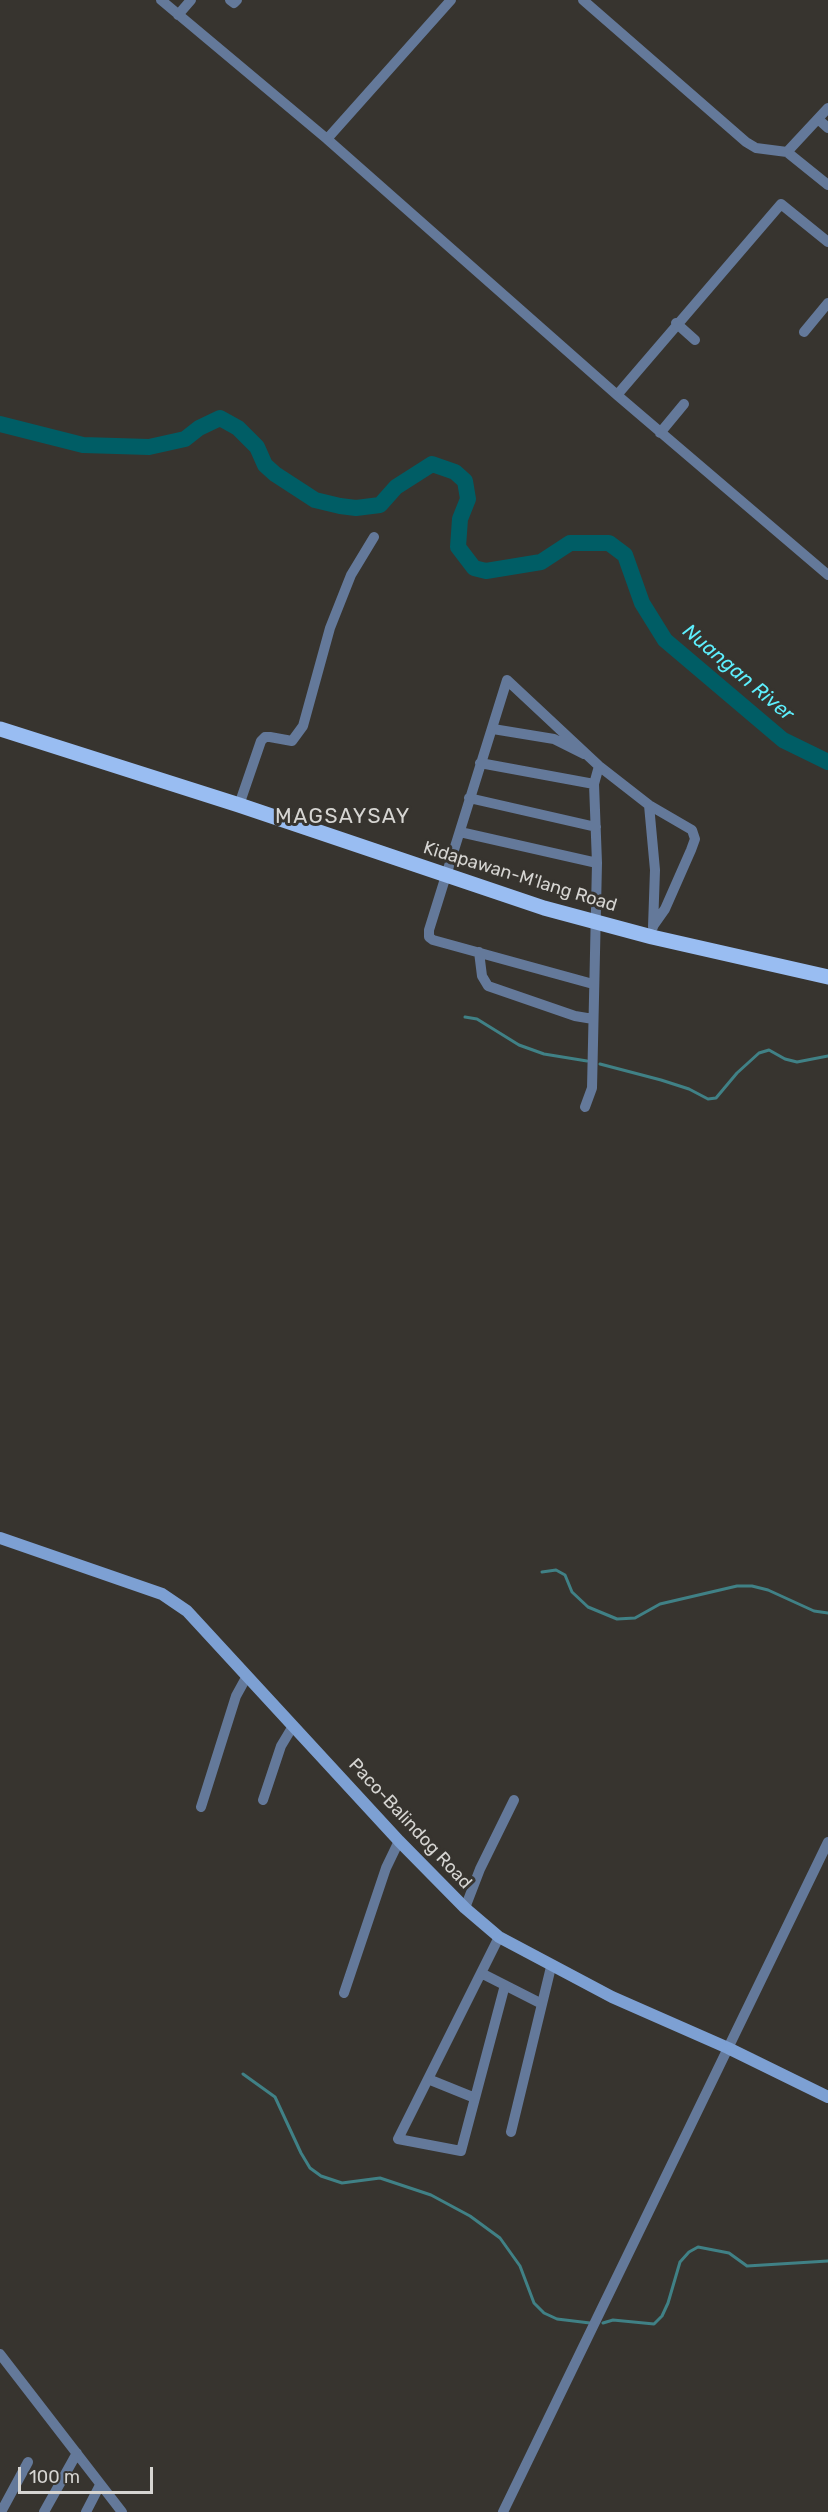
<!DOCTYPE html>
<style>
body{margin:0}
#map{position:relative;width:828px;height:2512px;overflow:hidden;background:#37342f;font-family:Rubik,sans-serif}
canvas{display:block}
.scale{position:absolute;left:18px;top:2467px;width:135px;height:27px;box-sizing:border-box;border:3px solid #d6d5d2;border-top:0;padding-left:8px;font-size:18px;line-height:21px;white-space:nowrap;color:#d6d5d2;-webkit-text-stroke:4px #37342f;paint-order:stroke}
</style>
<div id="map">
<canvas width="828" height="2512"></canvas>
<div class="scale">100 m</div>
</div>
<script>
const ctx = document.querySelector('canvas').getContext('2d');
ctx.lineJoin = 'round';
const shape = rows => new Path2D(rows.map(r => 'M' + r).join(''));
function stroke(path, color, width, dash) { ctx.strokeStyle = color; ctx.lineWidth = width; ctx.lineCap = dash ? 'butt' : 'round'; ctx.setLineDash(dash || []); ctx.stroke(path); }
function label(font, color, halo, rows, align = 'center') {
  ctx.font = font + ' Rubik,sans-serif'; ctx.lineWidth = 6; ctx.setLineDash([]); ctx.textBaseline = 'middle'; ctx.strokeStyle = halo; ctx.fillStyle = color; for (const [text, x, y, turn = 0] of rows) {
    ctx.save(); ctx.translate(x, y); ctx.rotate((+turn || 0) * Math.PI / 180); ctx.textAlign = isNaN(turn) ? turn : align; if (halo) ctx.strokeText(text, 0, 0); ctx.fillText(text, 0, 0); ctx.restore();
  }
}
stroke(shape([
 [465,1017,477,1019,519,1045,544,1054,587,1061],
 [600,1064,661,1080,689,1089,708,1099,716,1098,737,1073,759,1053,769,1050,785,1059,797,1062,828,1056],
 [542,1572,556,1570,565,1575,572,1592,588,1607,617,1619,635,1618,660,1604,737,1586,752,1586,768,1590,814,1611,828,1613],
 [243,2074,275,2097,301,2153,310,2168,321,2176,342,2183,380,2178,431,2195,470,2216,500,2238,520,2266,534,2303,544,2313,557,2319,590,2323],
 [603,2323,613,2320,654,2324,662,2316,668,2303,680,2262,689,2252,698,2247,729,2253,747,2266,828,2261]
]), '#408186', 3);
stroke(shape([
 [0,424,83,445,149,447,185,439,199,428,220,418,238,428,257,447,265,465,275,474,315,500,340,506,356,508,380,505,396,487,432,464,455,472,465,481,468,499,460,519,458,547,474,568,486,571,541,562,570,543,609,543,625,555,642,603,665,640,783,740,828,762]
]), '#005d65', 16);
stroke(shape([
 [161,0,327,139,617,395,828,575],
 [230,0,234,3,237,0],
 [583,0,746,142,756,148,787,152,828,185],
 [178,15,191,0],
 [818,119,828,128],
 [327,139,451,0],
 [787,152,828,108],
 [676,323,695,340],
 [804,332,828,303],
 [617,395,781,204,828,242],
 [660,433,684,404],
 [493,729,554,739,584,754],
 [480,763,594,784],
 [469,798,596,827],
 [239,805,261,741,265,737,270,737,292,741,303,726,330,628,351,575,374,537],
 [649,805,655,870,653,927],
 [460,832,597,863],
 [479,952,482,976,488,986,575,1016,593,1019],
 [593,984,433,940,429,937,429,930,507,680,599,766,649,805,692,830,695,839,691,850,665,909,653,926],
 [585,1107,592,1088,597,863,594,784,599,766],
 [263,1800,281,1746,293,1726],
 [201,1807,236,1696,247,1676],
 [465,1908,480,1869,514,1800],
 [499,1937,398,2139,461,2151,505,1985],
 [481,1973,542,2004],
 [344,1993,386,1868,399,1841],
 [428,2079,475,2098],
 [511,2132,551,1967],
 [0,2354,122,2512],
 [1,2512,28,2462],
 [44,2512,77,2453],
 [86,2512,100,2485],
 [503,2512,828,1842]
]), '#64799a', 10);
stroke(shape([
 [0,1538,162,1594,187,1611,399,1841,465,1908,499,1937,612,1997,728,2048,828,2097]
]), '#7da0d3', 12);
stroke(shape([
 [0,729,239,805,544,908,652,937,828,977]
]), '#99bdf2', 15);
label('18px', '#d6d5d2', '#37342f', [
 ["Kidapawan-M'lang Road",520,877,17],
 ["Paco-Balindog Road",410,1824,47]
]);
label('italic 20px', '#5deffd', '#37342f', [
 ["Nuangan River",738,673,40]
]);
ctx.letterSpacing = '1.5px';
label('21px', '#d6d5d2', '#37342f', [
 ["MAGSAYSAY",343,817]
]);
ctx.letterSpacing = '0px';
</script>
